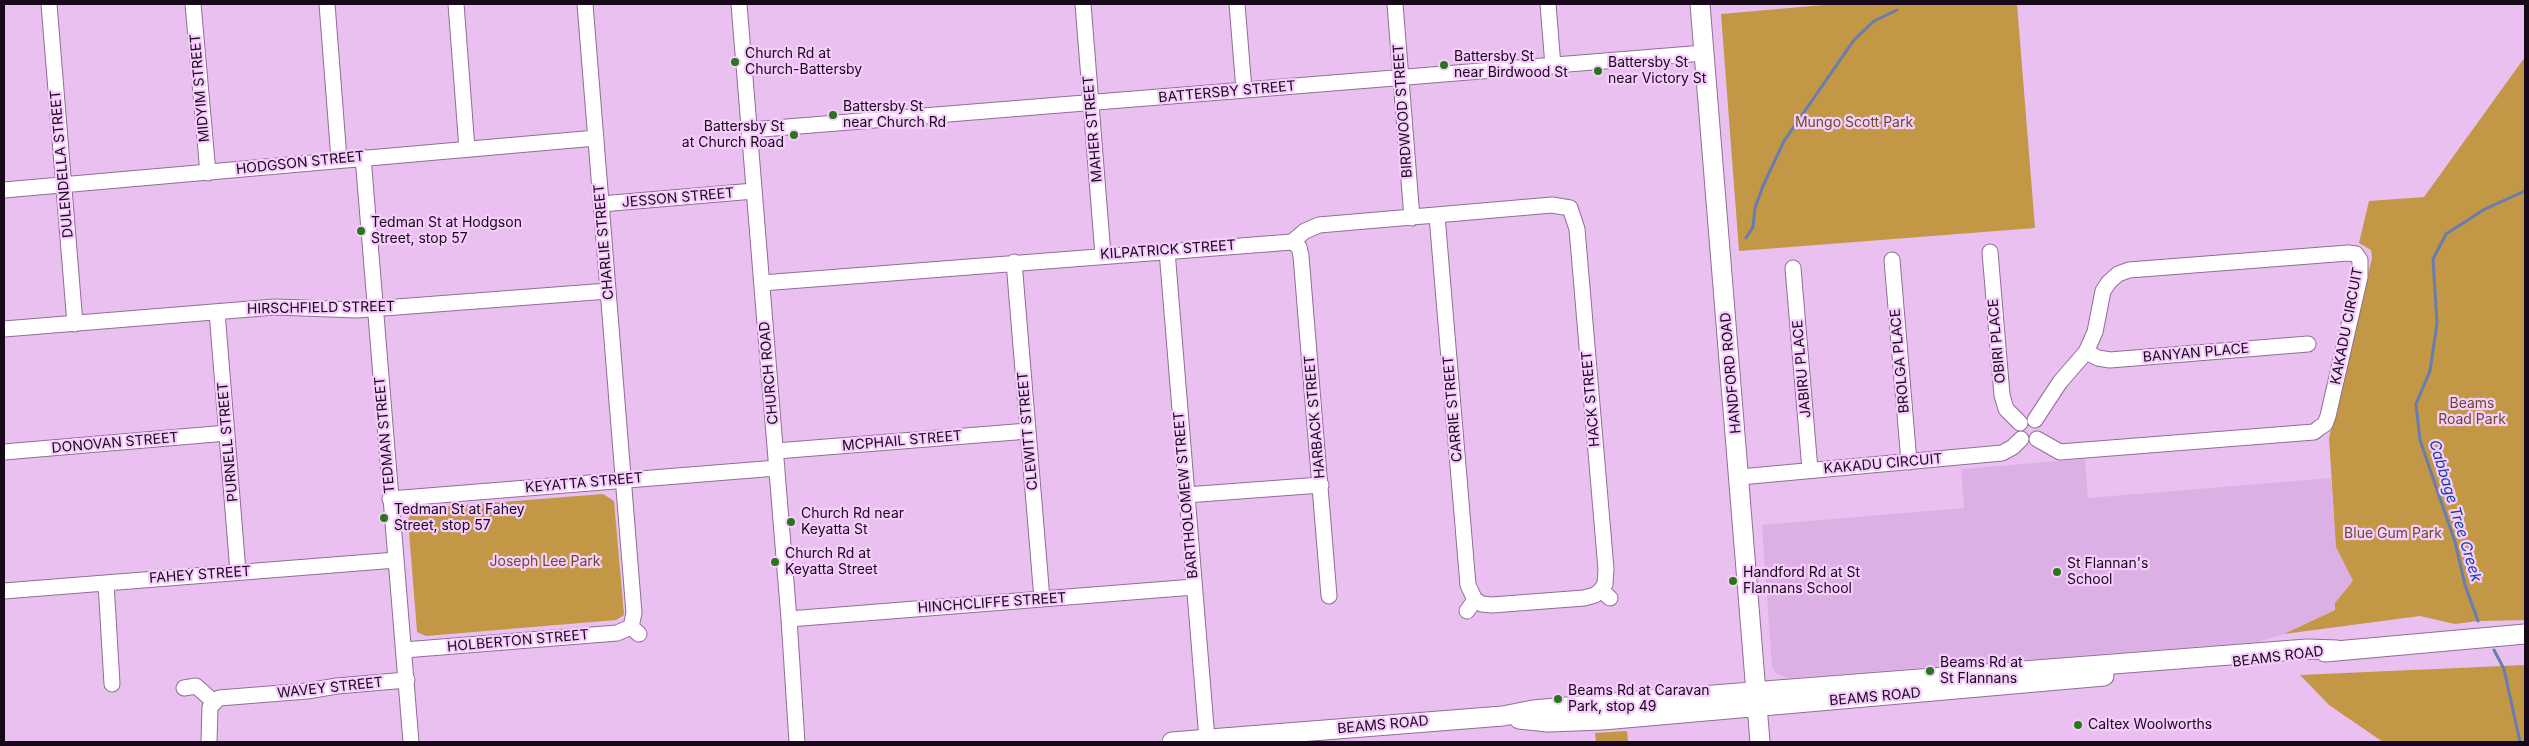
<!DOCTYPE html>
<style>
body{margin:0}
#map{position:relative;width:2529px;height:746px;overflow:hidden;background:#e9c0f0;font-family:Inter,sans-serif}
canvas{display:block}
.frame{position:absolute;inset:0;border:5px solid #170919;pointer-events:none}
</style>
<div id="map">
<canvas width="2529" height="746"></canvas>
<div class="frame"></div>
</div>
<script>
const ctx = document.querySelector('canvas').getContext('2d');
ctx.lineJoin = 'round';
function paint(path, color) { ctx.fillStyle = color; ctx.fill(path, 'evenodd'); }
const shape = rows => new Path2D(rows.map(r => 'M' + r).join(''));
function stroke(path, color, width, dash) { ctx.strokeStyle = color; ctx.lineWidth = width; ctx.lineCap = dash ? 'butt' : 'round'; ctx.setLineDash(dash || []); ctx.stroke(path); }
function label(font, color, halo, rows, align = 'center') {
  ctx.font = font + ' Inter,sans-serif'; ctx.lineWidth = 4.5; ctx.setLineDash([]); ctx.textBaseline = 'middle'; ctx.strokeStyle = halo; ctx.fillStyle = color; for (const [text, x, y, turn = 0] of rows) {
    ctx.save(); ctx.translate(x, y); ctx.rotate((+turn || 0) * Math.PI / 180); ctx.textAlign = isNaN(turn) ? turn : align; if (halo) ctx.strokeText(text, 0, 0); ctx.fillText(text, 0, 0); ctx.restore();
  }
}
paint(shape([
 [2085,459,2088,498,2331,478,2336,547,2361,597,2284,634,2258,642,1789,678,1777,674,1772,667,1762,525,1964,508,1961,469]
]), '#dcb0e5');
paint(shape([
 [1835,4,2017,4,2035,228,1739,251,1721,14],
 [2525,57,2525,620,2478,621,2455,624,2420,616,2284,634,2335,610,2335,603,2353,581,2336,547,2329,438,2372,258,2371,250,2359,243,2369,201,2424,197],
 [603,494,614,501,624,615,616,620,426,636,417,632,408,519,416,509],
 [2525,665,2525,742,2383,742,2329,705,2300,675],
 [1627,731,1628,742,1596,742,1595,733]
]), '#c29745');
stroke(shape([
 [1746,238,1753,227,1755,208,1763,186,1784,141,1854,40,1874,21,1897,10],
 [2478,621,2465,585,2455,542,2420,440,2416,404,2430,371,2437,323,2433,259,2446,234,2485,209,2525,191],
 [2494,650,2504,669,2520,742]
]), '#677db1', 3);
const minor = shape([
 [49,4,75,324],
 [193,4,208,173],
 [327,4,339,159],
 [456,4,467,149],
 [585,4,634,613,631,627,639,634],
 [739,4,789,619,797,742],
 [1083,4,1103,255],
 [1237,4,1244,90],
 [1395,4,1412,218],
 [1548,4,1553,66],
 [750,130,1704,53],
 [363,157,411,742],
 [4,190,596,138],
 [601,204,754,191],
 [1437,216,1468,585,1475,600],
 [1292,242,1299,247,1301,256,1329,596],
 [1167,251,1207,739],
 [1990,252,2002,395,2006,409,2020,423],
 [1892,260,1909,462],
 [1014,262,1042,599],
 [1793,268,1810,470],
 [762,283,1292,242,1305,231,1319,225,1552,205,1570,208,1577,229,1606,569,1605,584,1601,590],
 [217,312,238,572],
 [4,329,275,307,357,310,608,291],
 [2086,352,2098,358,2110,360,2308,344],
 [2035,420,2060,382,2086,352,2095,332,2103,291,2109,282,2118,274,2129,270,2348,253,2356,254,2360,260,2360,277,2328,416,2325,424,2319,428,2314,432,2060,452,2037,439],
 [776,451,1028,431],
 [4,452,227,433],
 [1740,477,2002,453,2013,447,2021,439],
 [1186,495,1321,485],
 [390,499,777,468],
 [106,583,112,684],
 [4,591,396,560],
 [1467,611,1475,600,1482,604,1492,605,1584,598,1595,595,1601,590,1610,598],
 [789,619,1194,587],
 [404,650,617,633,631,627],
 [184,688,196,686,213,701],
 [209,742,210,707,219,698,307,691,337,686,407,680]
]);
const major = shape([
 [1700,4,1760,742],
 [2325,652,2525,634],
 [1519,719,1548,722,1603,720,2104,676],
 [1172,742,1503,716,1533,710,1649,700,2307,649,2337,650]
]);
stroke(minor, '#926d98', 17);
stroke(major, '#926d98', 21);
stroke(minor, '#fff', 15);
stroke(major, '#fff', 19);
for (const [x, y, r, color] of [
 [735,62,5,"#28751c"],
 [1444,65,5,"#28751c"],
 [1598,71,5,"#28751c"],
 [833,115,5,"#28751c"],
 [794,135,5,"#28751c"],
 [361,231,5,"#28751c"],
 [384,518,5,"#28751c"],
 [791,522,5,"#28751c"],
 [775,562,5,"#28751c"],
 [2057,572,5,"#28751c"],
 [1733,581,5,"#28751c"],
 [1930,671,5,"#28751c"],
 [1558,699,5,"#28751c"],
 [2078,725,5,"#28751c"]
]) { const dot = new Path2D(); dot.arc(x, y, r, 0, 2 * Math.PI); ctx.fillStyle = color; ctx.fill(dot); stroke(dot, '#f6cdfd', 2); }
label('14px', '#170919', '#f6cdfd', [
 ["Church Rd at",745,54],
 ["Church-Battersby",745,70],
 ["Battersby St",1454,57],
 ["near Birdwood St",1454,73],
 ["Battersby St",1608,63],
 ["near Victory St",1608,79],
 ["Battersby St",843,107],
 ["near Church Rd",843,123],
 ["Battersby St",784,127,"right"],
 ["at Church Road",784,143,"right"],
 ["Tedman St at Hodgson",371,223],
 ["Street, stop 57",371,239],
 ["Tedman St at Fahey",394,510],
 ["Street, stop 57",394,526],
 ["Church Rd near",801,514],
 ["Keyatta St",801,530],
 ["Church Rd at",785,554],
 ["Keyatta Street",785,570],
 ["St Flannan's",2067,564],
 ["School",2067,580],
 ["Handford Rd at St",1743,573],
 ["Flannans School",1743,589],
 ["Beams Rd at",1940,663],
 ["St Flannans",1940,679],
 ["Beams Rd at Caravan",1568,691],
 ["Park, stop 49",1568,707],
 ["Caltex Woolworths",2088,725]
], 'left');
label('14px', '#170919', '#f6cdfd', [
 ["MIDYIM STREET",200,88,-95],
 ["BATTERSBY STREET",1227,92,-5],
 ["BIRDWOOD STREET",1403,111,-94],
 ["MAHER STREET",1093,129,-95],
 ["HODGSON STREET",300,163,-6],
 ["DULENDELLA STREET",62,164,-95],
 ["JESSON STREET",678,198,-5],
 ["CHARLIE STREET",604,242,-95],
 ["KILPATRICK STREET",1168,250,-4],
 ["HIRSCHFIELD STREET",321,308,-1],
 ["KAKADU CIRCUIT",2347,326,-79],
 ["OBIRI PLACE",1997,341,-95],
 ["BANYAN PLACE",2196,353,-5],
 ["BROLGA PLACE",1900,361,-95],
 ["JABIRU PLACE",1802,369,-95],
 ["CHURCH ROAD",769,373,-95],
 ["HANDFORD ROAD",1731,373,-95],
 ["HACK STREET",1591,399,-95],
 ["CARRIE STREET",1453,409,-95],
 ["HARBACK STREET",1315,417,-95],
 ["CLEWITT STREET",1028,431,-95],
 ["TEDMAN STREET",385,435,-95],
 ["MCPHAIL STREET",902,441,-5],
 ["PURNELL STREET",228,442,-95],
 ["DONOVAN STREET",115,443,-5],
 ["KAKADU CIRCUIT",1883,464,-5],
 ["KEYATTA STREET",584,483,-5],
 ["BARTHOLOMEW STREET",1186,495,-95],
 ["FAHEY STREET",200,575,-4],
 ["HINCHCLIFFE STREET",992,603,-4],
 ["HOLBERTON STREET",518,641,-5],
 ["BEAMS ROAD",2278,657,-7],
 ["WAVEY STREET",330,688,-6],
 ["BEAMS ROAD",1875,697,-5],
 ["BEAMS ROAD",1383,725,-5]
]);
label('14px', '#644f26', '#f6cdfd', [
 ["Mungo Scott Park",1854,123],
 ["Beams",2472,404],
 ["Road Park",2472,420],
 ["Blue Gum Park",2393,534],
 ["Joseph Lee Park",545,562]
]);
label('italic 15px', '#0d419e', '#f6cdfd', [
 ["Cabbage Tree Creek",2455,511,73]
]);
</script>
